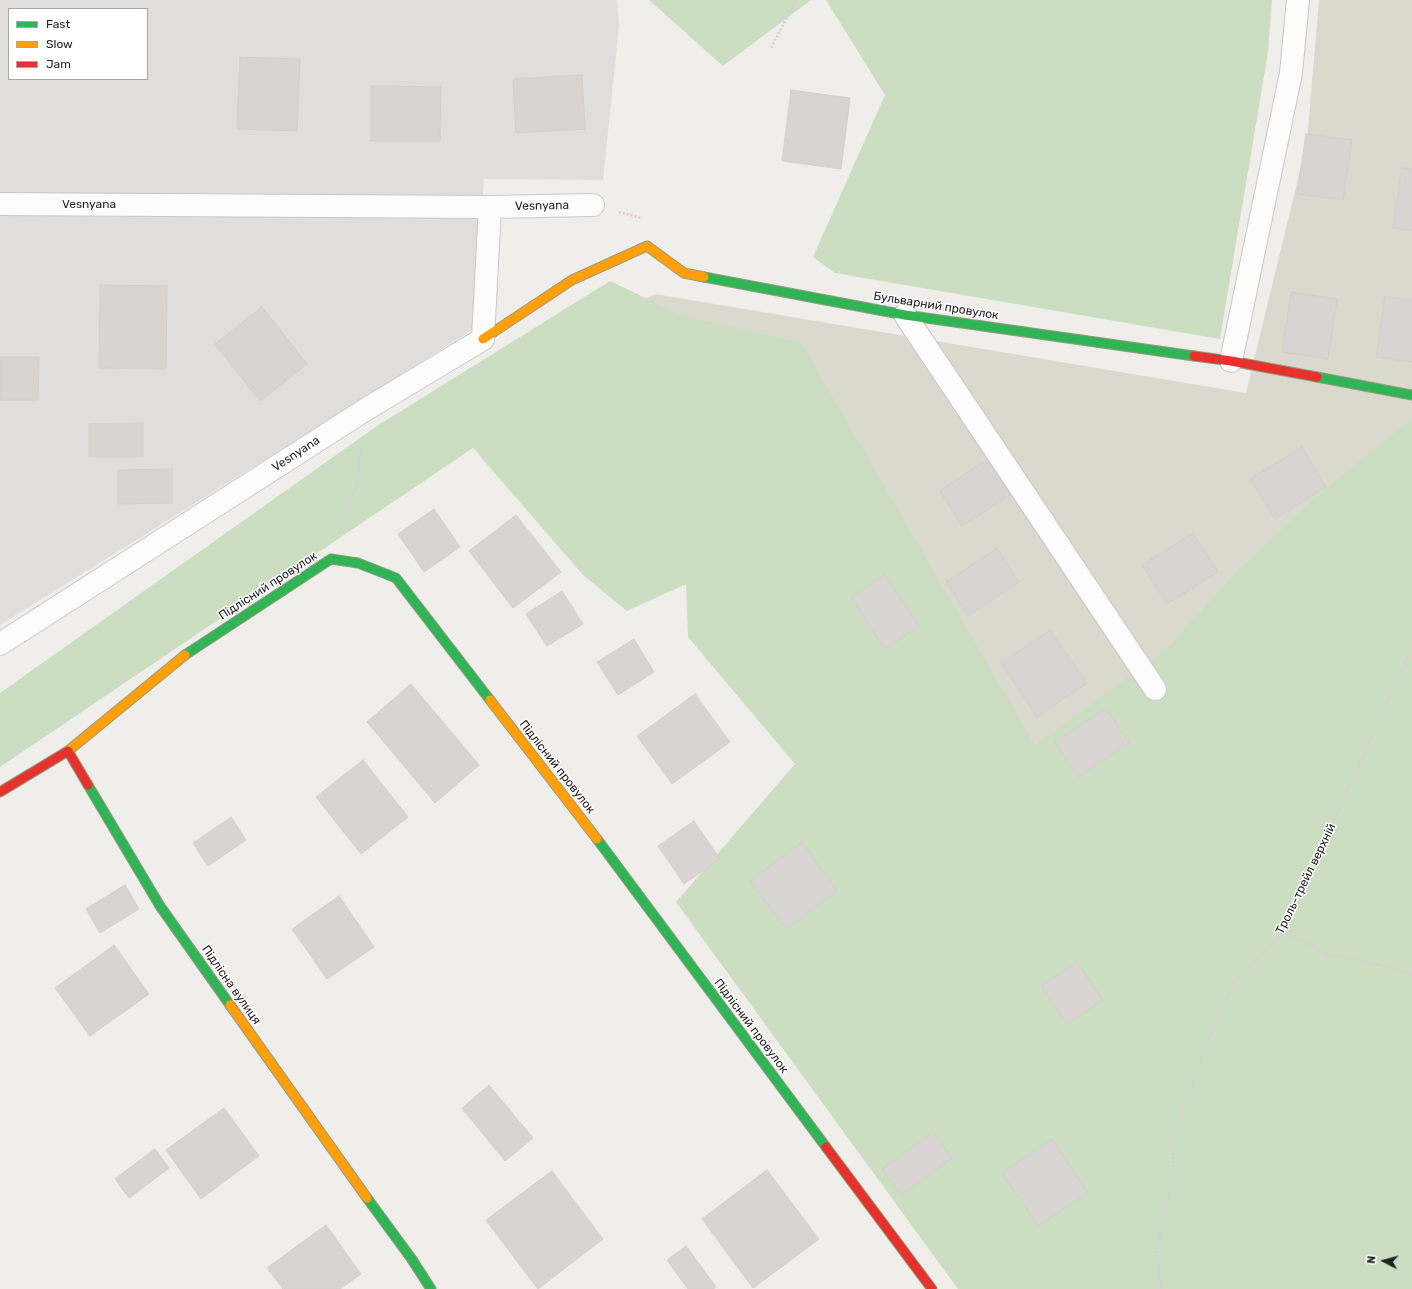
<!DOCTYPE html>
<meta charset="utf-8">
<style>
body{margin:0}
#map{position:relative;width:1412px;height:1289px;overflow:hidden;background:#f0eeeb;font-family:Rubik,sans-serif}
canvas{display:block}
.legend{position:absolute;left:8px;top:8px;width:140px;height:72px;box-sizing:border-box;background:#fff;border:1px solid #a7a7a7;margin:0;padding:5px 7px;list-style:none;font-size:12px;color:#222}
.legend li{display:flex;align-items:center;gap:8px;height:20px}
.legend b{width:20px;border:1px solid #a7a7a7}
.north{position:absolute;left:1364px;top:1241px;width:40px;height:40px;-webkit-text-stroke:3px #fff;paint-order:stroke;rotate:276deg;font-size:11px;font-weight:700;line-height:16px;text-align:center;color:#222}
.north::after{content:'';display:block;margin:auto;width:14px;height:18px;background:#222;clip-path:polygon(50% 0,100% 100%,50% 72%,0 100%)}
</style>
<div id="map">
<canvas width="1412" height="1289"></canvas>
<ul class="legend">
<li><b style="height:5px;background:#30b455"></b>Fast</li>
<li><b style="height:5px;background:#ff9f0a"></b>Slow</li>
<li><b style="height:5px;background:#e5322d"></b>Jam</li>
</ul>
<div class="north">N</div>
</div>
<script>
const ctx = document.querySelector('canvas').getContext('2d');
ctx.lineJoin = 'round';
function paint(path, color) { ctx.fillStyle = color; ctx.fill(path, 'evenodd'); }
const shape = rows => new Path2D(rows.map(r => 'M' + r).join(''));
function stroke(path, color, width, dash) { ctx.strokeStyle = color; ctx.lineWidth = width; ctx.lineCap = dash ? 'butt' : 'round'; ctx.setLineDash(dash || []); ctx.stroke(path); }
function label(font, color, halo, rows, align = 'center') {
  ctx.font = font + ' Rubik,sans-serif'; ctx.lineWidth = 3; ctx.setLineDash([]); ctx.textBaseline = 'middle'; ctx.strokeStyle = halo; ctx.fillStyle = color; for (const [text, x, y, turn = 0] of rows) {
    ctx.save(); ctx.translate(x, y); ctx.rotate((+turn || 0) * Math.PI / 180); ctx.textAlign = isNaN(turn) ? turn : align; if (halo) ctx.strokeText(text, 0, 0); ctx.fillText(text, 0, 0); ctx.restore();
  }
}
paint(shape([
 [0,0,617,0,619,26,603,180,484,179,474,329,0,625],
 [9,9,147,9,147,79,9,79]
]), '#dfdedc');
paint(shape([
 [1319,0,1412,0,1412,466,1037,878,536,353,655,294,1246,393,1307,142]
]), '#d9d9cd');
paint(shape([
 [649,0,811,0,723,66],
 [826,0,1272,0,1268,52,1220,339,835,273,813,257,885,95],
 [610,281,683,316,801,343,1035,746,1166,650,1235,574,1322,492,1412,419,1412,1289,958,1289,676,902,795,764,688,637,686,584,627,611,583,575,473,448,0,767,0,693,377,426]
]), '#cbdec1');
const building = shape([
 [240,57,300,59,297,131,237,129,240,57],
 [582,75,585,129,516,133,513,79,582,75],
 [371,86,441,87,440,141,371,141,371,86],
 [791,90,850,98,841,169,782,161,791,90],
 [1306,134,1352,140,1343,200,1297,194,1306,134],
 [1402,168,1412,169,1412,231,1393,228,1402,168],
 [100,285,167,286,166,369,99,368,100,285],
 [1291,292,1337,299,1328,359,1282,352,1291,292],
 [1385,296,1412,300,1412,362,1376,357,1385,296],
 [262,307,307,364,260,401,215,344,262,307],
 [0,357,39,357,38,400,0,400,0,357],
 [143,423,143,457,89,457,89,424,143,423],
 [1302,447,1326,487,1275,519,1250,479,1302,447],
 [991,457,1014,492,962,526,940,491,991,457],
 [172,469,172,503,118,504,118,470,172,469],
 [434,509,460,547,424,572,398,534,434,509],
 [516,515,561,572,513,608,469,551,516,515],
 [1193,533,1218,572,1167,604,1142,565,1193,533],
 [997,548,1019,582,968,616,946,582,997,548],
 [885,575,919,626,885,649,851,597,885,575],
 [562,591,583,624,547,646,526,614,562,591],
 [1050,630,1087,683,1037,717,1001,663,1050,630],
 [634,639,654,672,618,695,597,662,634,639],
 [411,684,479,765,435,803,367,722,411,684],
 [695,694,730,742,672,784,637,736,695,694],
 [1106,708,1129,743,1078,777,1055,742,1106,708],
 [363,760,408,817,361,854,316,797,363,760],
 [231,817,246,840,208,866,193,843,231,817],
 [694,821,720,859,684,884,658,846,694,821],
 [802,842,837,891,786,929,750,881,802,842],
 [125,885,139,909,100,933,86,909,125,885],
 [339,896,374,947,327,979,292,929,339,896],
 [114,945,149,994,90,1036,55,988,114,945],
 [1077,962,1103,1000,1067,1024,1041,986,1077,962],
 [489,1085,533,1138,505,1161,462,1108,489,1085],
 [224,1108,259,1156,201,1199,166,1150,224,1108],
 [933,1132,952,1158,901,1195,882,1169,933,1132],
 [1052,1139,1088,1193,1038,1226,1002,1173,1052,1139],
 [155,1149,169,1168,129,1198,115,1179,155,1149],
 [767,1170,819,1239,753,1288,702,1219,767,1170],
 [552,1171,603,1239,538,1289,486,1220,552,1171],
 [326,1225,361,1274,340,1289,283,1289,267,1268,326,1225],
 [686,1246,716,1287,713,1289,688,1289,667,1260,686,1246]
]);
paint(building, '#d7d4d2');
stroke(building, '#d3d0cc', 1);
const street = shape([
 [0,204,490,207,593,205],
 [905,315,1155,689],
 [1231,361,1291,73,1298,0],
 [0,644,365,410,483,339,490,207]
]);
const fast = shape([
 [704,277,905,315,1194,356],
 [1317,377,1412,395],
 [185,655,331,559,358,563,396,578,490,700],
 [88,785,160,906,230,1005],
 [597,839,826,1147],
 [367,1198,411,1258,431,1289]
]);
const slow = shape([
 [483,339,572,280,647,246,684,273,704,277],
 [490,700,597,839],
 [68,751,185,655],
 [230,1005,367,1198]
]);
const jam = shape([
 [1194,356,1231,361,1317,377],
 [0,792,68,751,88,785],
 [826,1147,932,1289]
]);
stroke(street, '#c9c8c7', 24);
stroke(fast, '#999a82', 11);
stroke(slow, '#999a82', 11);
stroke(jam, '#999a82', 11);
stroke(shape([
 [771,48,796,0],
 [619,212,641,218],
 [339,534,358,482,361,444],
 [1283,931,1329,955,1364,961,1408,973,1412,976],
 [1161,1289,1157,1252,1166,1204,1174,1171,1172,1140,1206,1046,1232,985,1274,943,1283,931,1335,819,1412,647]
]), '#dccecd', 2.5, [2, 2]);
stroke(street, '#fdfcfc', 22);
stroke(fast, '#30b455', 9);
stroke(slow, '#ff9f0a', 9);
stroke(jam, '#e5322d', 9);
label('12px', '#222', '#fff', [
 ["Vesnyana",89,205],
 ["Vesnyana",542,206,-1],
 ["Бульварний провулок",936,306,9],
 ["Vesnyana",296,454,-33],
 ["Підлісний провулок",268,586,-33],
 ["Підлісний провулок",557,767,52],
 ["Троль-трейл верхній",1306,879,-64],
 ["Підлісна вулиця",231,985,55],
 ["Підлісний провулок",751,1026,53]
]);
</script>
